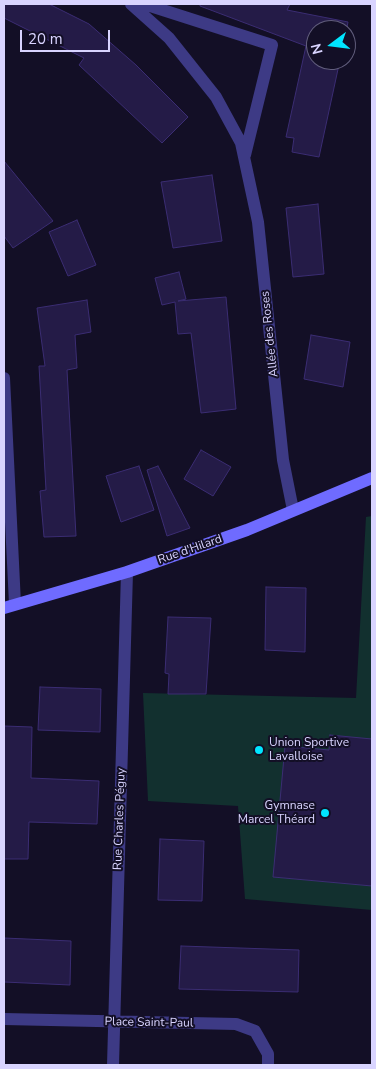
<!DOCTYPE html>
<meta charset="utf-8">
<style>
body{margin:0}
#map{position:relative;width:376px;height:1069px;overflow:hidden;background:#130f26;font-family:"Nunito Sans",sans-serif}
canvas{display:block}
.frame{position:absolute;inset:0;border:5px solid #d9d4ff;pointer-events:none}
.north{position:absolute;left:306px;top:20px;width:50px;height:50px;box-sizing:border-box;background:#130f26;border:1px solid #625e7d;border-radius:50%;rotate:255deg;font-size:14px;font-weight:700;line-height:20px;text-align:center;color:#d9d4ff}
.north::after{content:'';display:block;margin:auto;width:18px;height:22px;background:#00e5ff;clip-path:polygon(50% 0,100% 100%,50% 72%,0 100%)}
.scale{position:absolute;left:20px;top:30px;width:90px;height:22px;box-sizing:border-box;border:2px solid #d9d4ff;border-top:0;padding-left:6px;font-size:15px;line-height:18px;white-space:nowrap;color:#d9d4ff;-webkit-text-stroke:4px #130f26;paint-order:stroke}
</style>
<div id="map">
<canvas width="376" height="1069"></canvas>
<div class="frame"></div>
<div class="north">N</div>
<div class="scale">20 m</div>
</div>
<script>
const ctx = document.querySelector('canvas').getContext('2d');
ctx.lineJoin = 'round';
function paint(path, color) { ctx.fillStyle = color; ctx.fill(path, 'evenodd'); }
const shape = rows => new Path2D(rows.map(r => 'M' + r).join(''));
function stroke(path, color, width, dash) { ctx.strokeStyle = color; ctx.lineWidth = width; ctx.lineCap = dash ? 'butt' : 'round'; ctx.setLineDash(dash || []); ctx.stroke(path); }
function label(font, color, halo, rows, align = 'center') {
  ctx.font = font + ' "Nunito Sans",sans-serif'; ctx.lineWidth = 4; ctx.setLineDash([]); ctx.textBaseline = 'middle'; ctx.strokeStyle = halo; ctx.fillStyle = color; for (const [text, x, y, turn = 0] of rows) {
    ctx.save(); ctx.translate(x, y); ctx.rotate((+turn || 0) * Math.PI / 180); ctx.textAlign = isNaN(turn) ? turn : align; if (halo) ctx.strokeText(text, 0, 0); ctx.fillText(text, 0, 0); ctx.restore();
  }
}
paint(shape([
 [372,516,372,910,245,899,238,806,148,801,143,693,356,698,366,517]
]), '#12302f');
const building = shape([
 [4,4,49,4,89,24,136,65,188,117,162,143,79,65,84,58,4,18,4,4],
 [200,4,290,4,287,10,348,22,346,32,346,30,316,30,316,60,340,60,319,157,292,152,294,138,286,137,306,46,200,6,200,4],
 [4,161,53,221,13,248,4,236,4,161],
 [212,175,222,241,173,248,161,182,212,175],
 [318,204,324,274,293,277,286,208,318,204],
 [77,220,96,265,68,276,49,232,77,220],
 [179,272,186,299,178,301,226,297,236,409,201,413,191,333,178,334,175,302,162,305,155,278,179,272],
 [87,300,91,332,75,335,77,368,67,370,76,536,44,537,40,491,46,490,39,366,45,366,37,308,87,300],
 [311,335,350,342,343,387,304,379,311,335],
 [201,450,231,467,213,496,184,479,201,450],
 [139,466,154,510,121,522,106,476,139,466],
 [158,466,190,528,167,536,147,470,158,466],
 [266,587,306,588,305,652,265,650,266,587],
 [168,617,211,618,206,694,168,694,169,674,165,673,168,617],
 [40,687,101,689,100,732,38,730,40,687],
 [4,726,32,727,31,778,99,781,97,824,29,822,28,859,4,859,4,726],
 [330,735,372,739,372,886,273,877,285,746,329,750,330,735],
 [160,839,204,841,202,901,158,900,160,839],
 [4,938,71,941,70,985,4,982,4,938],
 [181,946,299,950,298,992,179,989,181,946]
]);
paint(building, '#241b47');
stroke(building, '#3b2d73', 1);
stroke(shape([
 [131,4,169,38,216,97,241,143,258,222,283,460,293,510],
 [144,4,272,45,245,155],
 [4,378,15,604],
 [4,1019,236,1024,255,1031,268,1054,268,1065],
 [113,1065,127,572]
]), '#3d3a85', 12);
stroke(shape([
 [4,608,127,572,247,530,372,478]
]), '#6f6bff', 12);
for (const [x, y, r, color] of [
 [259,750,5,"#00e5ff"],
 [325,813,5,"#00e5ff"]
]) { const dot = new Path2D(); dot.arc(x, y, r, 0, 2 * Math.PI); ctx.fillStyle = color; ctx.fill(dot); stroke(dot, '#130f26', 2); }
label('12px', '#d9d4ff', '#130f26', [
 ["Allée des Roses",270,334,-96],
 ["Rue d'Hilard",190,550,-19],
 ["Rue Charles Péguy",120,819,-88],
 ["Place Saint-Paul",149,1023,1]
]);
label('12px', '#d9d4ff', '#130f26', [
 ["Union Sportive",269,743],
 ["Lavalloise",269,757],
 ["Gymnase",315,806,"right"],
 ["Marcel Théard",315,820,"right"]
], 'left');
</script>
